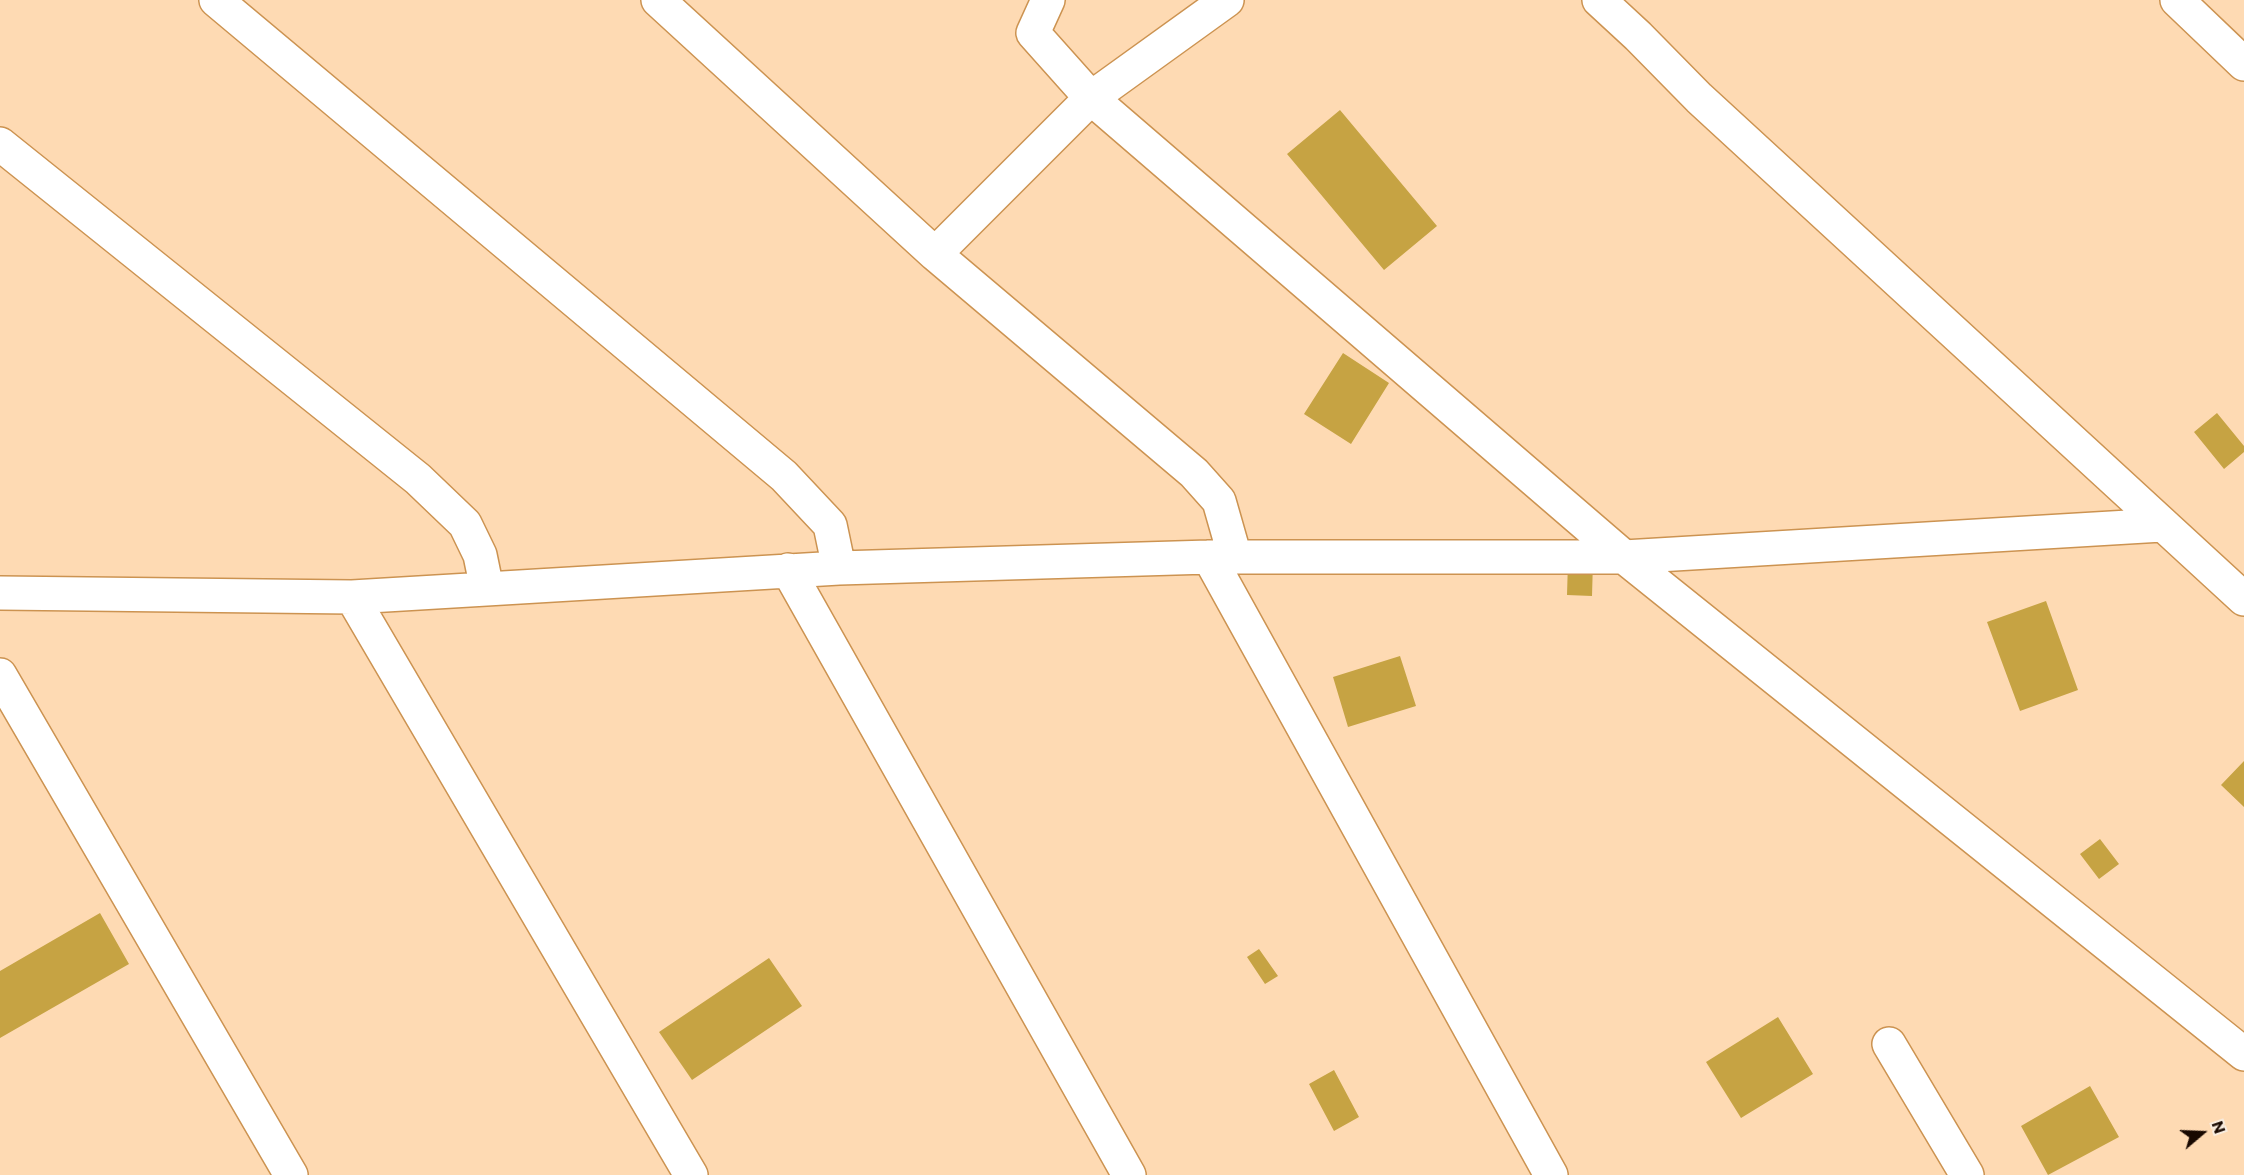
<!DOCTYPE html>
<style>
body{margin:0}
#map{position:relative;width:2244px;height:1175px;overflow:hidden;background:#fedab3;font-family:Commissioner,sans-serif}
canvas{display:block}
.north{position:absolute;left:2172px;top:1103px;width:60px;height:60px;-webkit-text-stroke:4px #f8ecdf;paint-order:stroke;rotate:71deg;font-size:16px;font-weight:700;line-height:24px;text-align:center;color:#180800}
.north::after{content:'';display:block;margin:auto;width:21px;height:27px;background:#180800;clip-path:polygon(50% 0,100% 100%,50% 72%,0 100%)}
</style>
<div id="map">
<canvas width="2244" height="1175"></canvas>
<div class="north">N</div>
</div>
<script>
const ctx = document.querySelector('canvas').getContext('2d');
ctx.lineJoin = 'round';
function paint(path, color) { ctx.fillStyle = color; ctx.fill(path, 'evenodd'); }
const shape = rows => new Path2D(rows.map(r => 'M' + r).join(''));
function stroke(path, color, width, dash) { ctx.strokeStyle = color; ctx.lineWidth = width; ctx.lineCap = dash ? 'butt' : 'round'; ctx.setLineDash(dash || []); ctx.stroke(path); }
paint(shape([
 [1340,110,1437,226,1384,270,1287,154],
 [1343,353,1389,383,1351,444,1304,414],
 [2217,413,2244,446,2244,452,2224,469,2194,432],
 [1568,561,1593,561,1592,596,1567,595],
 [2046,601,2078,690,2020,711,1987,622],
 [1400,656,1416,706,1348,727,1333,677],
 [2244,761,2244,807,2221,785],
 [2100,839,2119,864,2099,879,2080,854],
 [100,913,129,964,0,1038,0,971],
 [1259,949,1278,976,1265,984,1247,957],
 [769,958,802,1006,692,1080,659,1032],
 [1778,1017,1813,1074,1741,1118,1706,1062],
 [1334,1070,1359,1117,1334,1131,1309,1084],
 [2090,1086,2119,1137,2048,1175,2021,1126]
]), '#c6a343');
const street = shape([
 [216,0,784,476,830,525,839,568],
 [658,0,935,254,1194,473,1219,501,1235,557],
 [1048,0,1033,33,1091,98,1624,557,2244,1054],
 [1599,0,1638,36,1699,98,2244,599],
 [2177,0,2244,64],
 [0,144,418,479,465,524,480,555,487,589],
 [935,254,1091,98,1227,0],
 [1209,557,1551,1175],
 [788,570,1129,1175],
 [0,593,352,597,839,568,1209,557,1624,557,2162,525],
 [352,597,691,1175],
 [0,675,291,1175],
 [1889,1044,1967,1175]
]);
stroke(street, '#cc9351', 36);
stroke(street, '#fff', 33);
</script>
